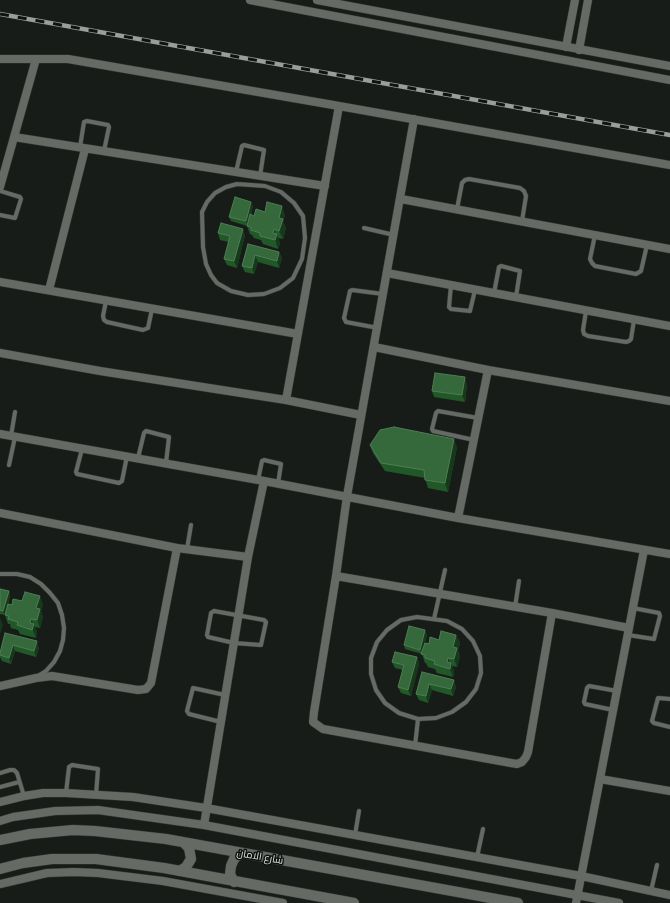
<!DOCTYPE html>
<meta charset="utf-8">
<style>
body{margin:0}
canvas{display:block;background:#181c18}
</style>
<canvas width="670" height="903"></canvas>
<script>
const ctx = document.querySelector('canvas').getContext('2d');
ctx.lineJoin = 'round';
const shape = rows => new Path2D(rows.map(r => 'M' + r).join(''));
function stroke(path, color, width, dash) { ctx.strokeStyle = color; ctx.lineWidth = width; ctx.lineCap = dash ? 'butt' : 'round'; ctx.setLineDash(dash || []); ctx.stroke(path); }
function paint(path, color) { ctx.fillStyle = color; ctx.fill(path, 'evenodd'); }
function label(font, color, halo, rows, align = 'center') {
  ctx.font = font + ' Lora,Cairo,serif'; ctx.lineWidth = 3; ctx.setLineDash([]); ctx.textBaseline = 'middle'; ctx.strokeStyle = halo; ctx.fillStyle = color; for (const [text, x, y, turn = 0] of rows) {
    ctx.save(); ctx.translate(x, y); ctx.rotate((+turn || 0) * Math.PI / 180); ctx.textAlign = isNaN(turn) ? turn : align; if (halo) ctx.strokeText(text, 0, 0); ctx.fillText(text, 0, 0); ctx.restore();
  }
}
const service = shape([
 [80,147,84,122,87,121,108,125,109,127,104,151],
 [236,172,242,146,244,145,264,150,260,176],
 [237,184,265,186,281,192,294,203,303,216,305,238,302,259,293,278,280,288,264,294,248,295,231,291,217,283,211,275,206,264,203,247,202,212,207,202,215,193,226,187,237,184],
 [0,191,20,197,21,199,15,218,0,215],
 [457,209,462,183,465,180,469,179,520,188,524,191,526,196,522,221],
 [364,228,394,235],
 [595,235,590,259,592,263,595,266,636,274,641,271,647,245],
 [451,285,449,307,451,309,470,311,475,290],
 [494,293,499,267,501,266,520,271,516,297],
 [106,301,103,316,104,320,107,322,143,330,148,328,152,309],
 [586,311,583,330,584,334,588,336,626,342,629,341,631,339,634,320],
 [378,328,346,322,344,318,350,291,352,290,383,294],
 [11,436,15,412],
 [474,440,433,431,432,429,436,413,438,411,478,418],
 [82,449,76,472,77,474,119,483,122,481,127,456],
 [138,458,144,433,146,431,169,437,166,463],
 [9,465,15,437],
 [258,480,262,461,264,460,281,464,278,484],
 [187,549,191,525],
 [0,574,17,574,30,577,41,584,50,593,58,603,62,615,64,628,63,640,60,651,54,662,46,671,38,676],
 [515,607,519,581],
 [214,611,264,620,266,622,261,645,234,643,208,637,207,635,211,613,214,611],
 [417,617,447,621,462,629,473,641,480,656,481,673,476,689,466,702,452,712,436,718,418,719,399,713,385,703,376,690,371,674,371,658,377,642,387,630,401,620,417,617],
 [434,619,445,570],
 [628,635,654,639,660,616,659,613,633,608],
 [670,699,658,698,652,721,654,723,670,727],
 [613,710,585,704,584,702,587,688,589,686,617,691],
 [221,722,189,714,187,711,193,688,225,695],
 [415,746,418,719],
 [0,773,10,770,14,770,17,773,24,796],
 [0,787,19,782],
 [66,793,69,767,72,765,98,769,96,795],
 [355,835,359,811],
 [477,857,483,829],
 [651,891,657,865]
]);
const minor = shape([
 [250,0,670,80],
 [317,0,670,66],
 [566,47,575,0],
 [579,50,588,0],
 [0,59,68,59,339,106,670,165],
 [414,119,347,496,336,576,314,712,313,722,323,729,511,763,517,764,522,762,526,757,528,752,552,613],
 [14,137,325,186],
 [0,187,36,59],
 [401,199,670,249],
 [387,273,670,326],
 [0,282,298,334],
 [49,290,85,149],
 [374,347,488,370,670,401],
 [0,353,100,371,286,400,361,415],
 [286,400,339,106],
 [0,434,264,481,458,518,670,554],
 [0,513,177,548,248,557],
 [458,518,488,370],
 [336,576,552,613,629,628],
 [0,686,36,678,52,676,138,690,146,689,151,683,177,548],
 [600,779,670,791],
 [0,802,24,796,43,793,66,793,133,797,206,808,581,876,670,895],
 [0,821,13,817,55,811,98,810,204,825,619,903],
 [204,825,248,557,264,481],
 [0,884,47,873,74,872,98,873,163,881,283,903],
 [576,903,644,550]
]);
const tertiary = shape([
 [0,840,30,834,73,830,95,831,166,839,518,903],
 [0,869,23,863,52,859,96,859,164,868,354,903],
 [179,871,186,867,191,859,189,848,184,843],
 [234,882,230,874,231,866,234,859,240,854]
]);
stroke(service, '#353835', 5);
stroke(minor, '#353835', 9);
stroke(tertiary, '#353835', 11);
stroke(service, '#656a65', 4);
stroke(minor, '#656a65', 8);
stroke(tertiary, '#656a65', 10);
const rail = shape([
 [0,14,670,135]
]);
stroke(rail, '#9a9e9a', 4.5);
stroke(rail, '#0f130f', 3, [9]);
paint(shape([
 [253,206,251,215,254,216,265,212,285,215,283,222,286,228,283,239,278,238,280,243,278,249,263,244,261,240,254,238,252,235,250,234,247,226,231,221,229,217],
 [218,233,245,235,237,268,227,265,224,259,229,242,220,240],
 [248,244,279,252,282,258,279,268,258,262,254,274,245,272,242,266],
 [467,384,465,402,434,397,432,391],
 [370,445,457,447,448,492,428,488,425,478,385,471,373,453],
 [0,589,9,591,10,595,8,604,12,605,22,601,43,604,41,611,43,617,40,628,35,627,37,632,36,638,20,634,18,630,11,628,10,624,8,624,5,615,0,614],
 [5,633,39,648,36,657,15,651,11,664,2,661,0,657,0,653],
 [427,634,425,643,429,644,439,640,456,635,460,643,458,650,460,656,457,667,452,666,454,671,453,677,437,673,435,669,428,667,426,663,425,663,422,654,405,649,404,645],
 [417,657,419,664,411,696,401,693,398,687,403,670,395,668,392,662],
 [422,672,456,687,453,696,432,690,428,703,419,700,416,694]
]), '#205927');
paint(shape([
 [251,202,253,206,248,226,246,221],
 [282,206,285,215,283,222,286,228,283,239,279,231,279,218],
 [243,229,245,235,237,268,234,261],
 [274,229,276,236,277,234,280,243,278,249,273,233],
 [279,252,282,258,279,268,277,261],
 [255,255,258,262,254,274,252,268],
 [465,377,467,384,465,402,462,395],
 [454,439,457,447,448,492,445,483],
 [9,591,10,595,5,615,3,611],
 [40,596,43,604,41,611,43,617,40,628,37,620,36,608],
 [0,618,3,625,0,634],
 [31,619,34,625,34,624,37,632,36,638,30,623],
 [425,630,427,634,422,654,420,650],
 [456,635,460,643,458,650,460,656,457,667,454,659,453,647],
 [37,641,39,648,36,657,34,651],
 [13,645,15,651,11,664,9,658],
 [417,657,419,664,411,696,408,690],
 [448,658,451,664,451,663,454,671,453,677,447,662],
 [454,680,456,687,453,696,451,689],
 [429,684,432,690,428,703,426,696]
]), '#143a19');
const building = shape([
 [235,197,251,202,246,221,229,217,235,197],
 [267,202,282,206,279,218,283,219,279,231,274,229,273,233,277,234,275,240,260,236,260,233,251,230,251,227,247,226,250,214,254,216,256,209,265,212,267,202],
 [221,223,243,229,234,261,224,259,230,236,218,233,221,223],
 [248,244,279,252,277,261,255,255,252,268,242,266,248,244],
 [435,373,465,377,462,395,432,391,435,373],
 [394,427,454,439,445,483,425,480,424,470,381,463,370,445,380,430,394,427],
 [0,589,9,591,3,611,0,610,0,589],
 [25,592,40,596,36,608,40,609,37,620,31,619,30,623,34,624,32,630,17,625,18,622,8,619,9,616,5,615,8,604,12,605,13,599,22,601,25,592],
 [409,626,425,630,420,650,404,645,409,626],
 [441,631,456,635,453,647,457,648,454,659,448,658,447,662,451,663,450,669,434,664,435,661,425,658,425,655,421,654,425,643,429,644,430,637,439,640,441,631],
 [5,633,37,641,34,651,13,645,9,658,0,655,0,653,5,633],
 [395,652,417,657,408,690,398,687,404,665,392,662,395,652],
 [422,672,454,680,451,689,429,684,426,696,416,694,422,672]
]);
paint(building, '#35683b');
stroke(building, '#507c56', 1);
label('10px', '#e3e6e3', '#0f130f', [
 ["شارع الامان",260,857,10]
]);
</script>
